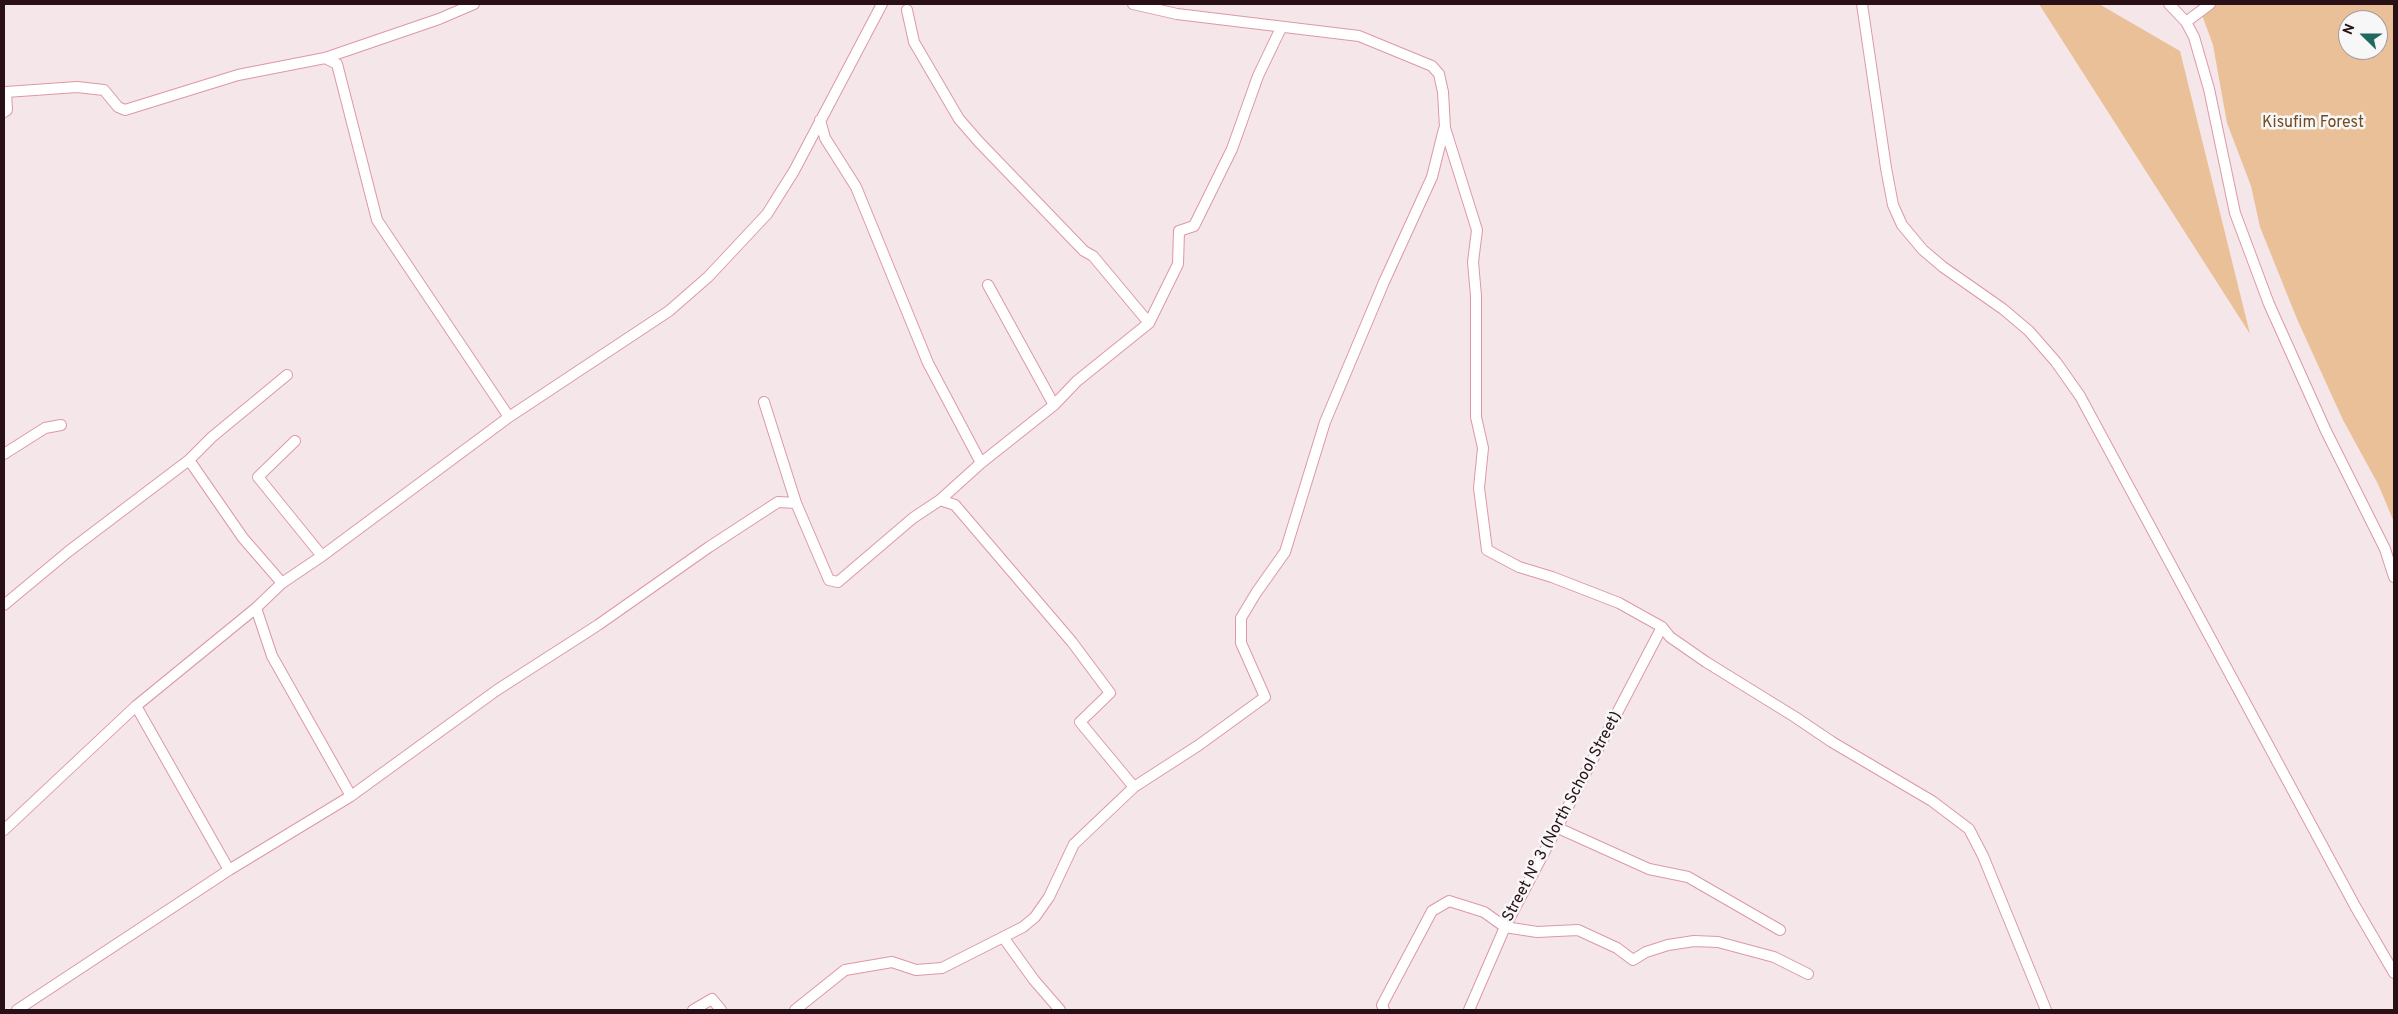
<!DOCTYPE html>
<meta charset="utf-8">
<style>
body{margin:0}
#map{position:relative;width:2398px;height:1014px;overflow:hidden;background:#f5e6e9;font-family:Overpass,sans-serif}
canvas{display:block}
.frame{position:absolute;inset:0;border:5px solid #291017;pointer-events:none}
.north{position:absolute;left:2338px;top:10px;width:50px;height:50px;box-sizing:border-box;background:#f7f7f7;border:1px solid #a59b9d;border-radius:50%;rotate:292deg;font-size:14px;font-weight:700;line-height:20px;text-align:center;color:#291017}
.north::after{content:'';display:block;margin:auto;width:18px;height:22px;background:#1f6961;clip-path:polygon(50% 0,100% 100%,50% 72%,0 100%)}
</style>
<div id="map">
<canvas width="2398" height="1014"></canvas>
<div class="frame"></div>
<div class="north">N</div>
</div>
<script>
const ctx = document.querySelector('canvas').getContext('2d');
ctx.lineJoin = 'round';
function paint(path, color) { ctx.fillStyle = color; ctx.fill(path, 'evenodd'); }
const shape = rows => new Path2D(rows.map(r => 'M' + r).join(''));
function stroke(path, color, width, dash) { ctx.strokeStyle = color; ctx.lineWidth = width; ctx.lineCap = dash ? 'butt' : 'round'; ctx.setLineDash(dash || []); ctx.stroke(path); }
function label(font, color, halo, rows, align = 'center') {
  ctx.font = font + ' Overpass,sans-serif'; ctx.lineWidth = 5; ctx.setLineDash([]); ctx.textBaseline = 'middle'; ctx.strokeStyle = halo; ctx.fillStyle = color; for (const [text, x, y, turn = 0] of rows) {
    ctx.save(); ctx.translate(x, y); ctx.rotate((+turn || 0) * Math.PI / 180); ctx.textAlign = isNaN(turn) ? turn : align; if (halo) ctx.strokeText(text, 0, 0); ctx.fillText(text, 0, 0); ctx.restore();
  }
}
paint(shape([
 [2039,4,2099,4,2180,51,2250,334],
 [2198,4,2394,4,2394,522,2378,484,2343,420,2297,319,2260,227,2251,186,2227,123,2213,45],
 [2348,20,2378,20,2378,50,2348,50]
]), '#eac098');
const minor = shape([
 [1133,4,1177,14,1359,36,1432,66,1439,74,1443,92,1445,128,1477,230,1473,262,1476,296,1476,417,1483,448,1479,488,1487,550,1519,567,1552,577,1619,603,1662,627,1670,637,1706,662,1795,717,1832,742,1932,801,1969,829,1983,856,2046,1010],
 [1862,4,1886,168,1893,205,1902,225,1923,250,1943,267,2003,309,2029,331,2056,362,2080,396,2355,906,2394,973],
 [2169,4,2186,22,2194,37,2209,89,2235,213,2269,304,2326,431,2385,549,2394,577],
 [907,10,914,42,959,119,979,142,1084,251,1093,256,1149,323],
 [2186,22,2210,4],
 [325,58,439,19,474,4],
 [4,112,7,110,6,92,77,87,104,90,118,107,125,110,238,75,325,58,337,64,377,220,509,417],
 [820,120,825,138,856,187,928,363,981,463],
 [988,285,1054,405],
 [764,402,796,503,829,580,838,582,913,518,940,500,955,505,1072,642,1110,693,1080,722,1134,787],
 [295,441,258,477,322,556],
 [4,454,45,428,61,425],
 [189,460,243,538,282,583],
 [940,500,981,463,1054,405,1077,381,1149,323,1178,264,1179,231,1194,226,1232,149,1258,76,1281,28],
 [4,605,69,551,189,460,212,437,287,375],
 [256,608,272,656,351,796],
 [136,706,229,870],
 [1558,828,1649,869,1688,877,1780,930],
 [4,830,136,706,256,608,282,583,322,556,509,417,669,311,708,277,767,214,794,171,882,4],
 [1003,937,1034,980,1060,1010],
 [17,1010,229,870,351,796,497,690,598,625,709,547,778,502,796,503],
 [693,1010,712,999,721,1010],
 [795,1010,845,970,892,962,916,970,942,968,1023,927,1035,917,1049,897,1074,844,1134,787,1199,745,1265,697,1241,643,1241,618,1256,593,1285,552,1325,422,1384,282,1432,177,1444,129],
 [1384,1010,1382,1005,1432,911,1449,901,1484,912,1505,927,1537,932,1578,930,1617,948,1633,960,1646,952,1668,945,1694,941,1718,942,1774,957,1808,974],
 [1469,1010,1505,927,1662,627]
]);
stroke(minor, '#dd98a7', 12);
stroke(minor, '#fff', 10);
label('16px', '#724b21', '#f7f7f7', [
 ["Kisufim Forest",2313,124]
]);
label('16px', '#291017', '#f7f7f7', [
 ["Street N° 3 (North School Street)",1563,817,-62]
]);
</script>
